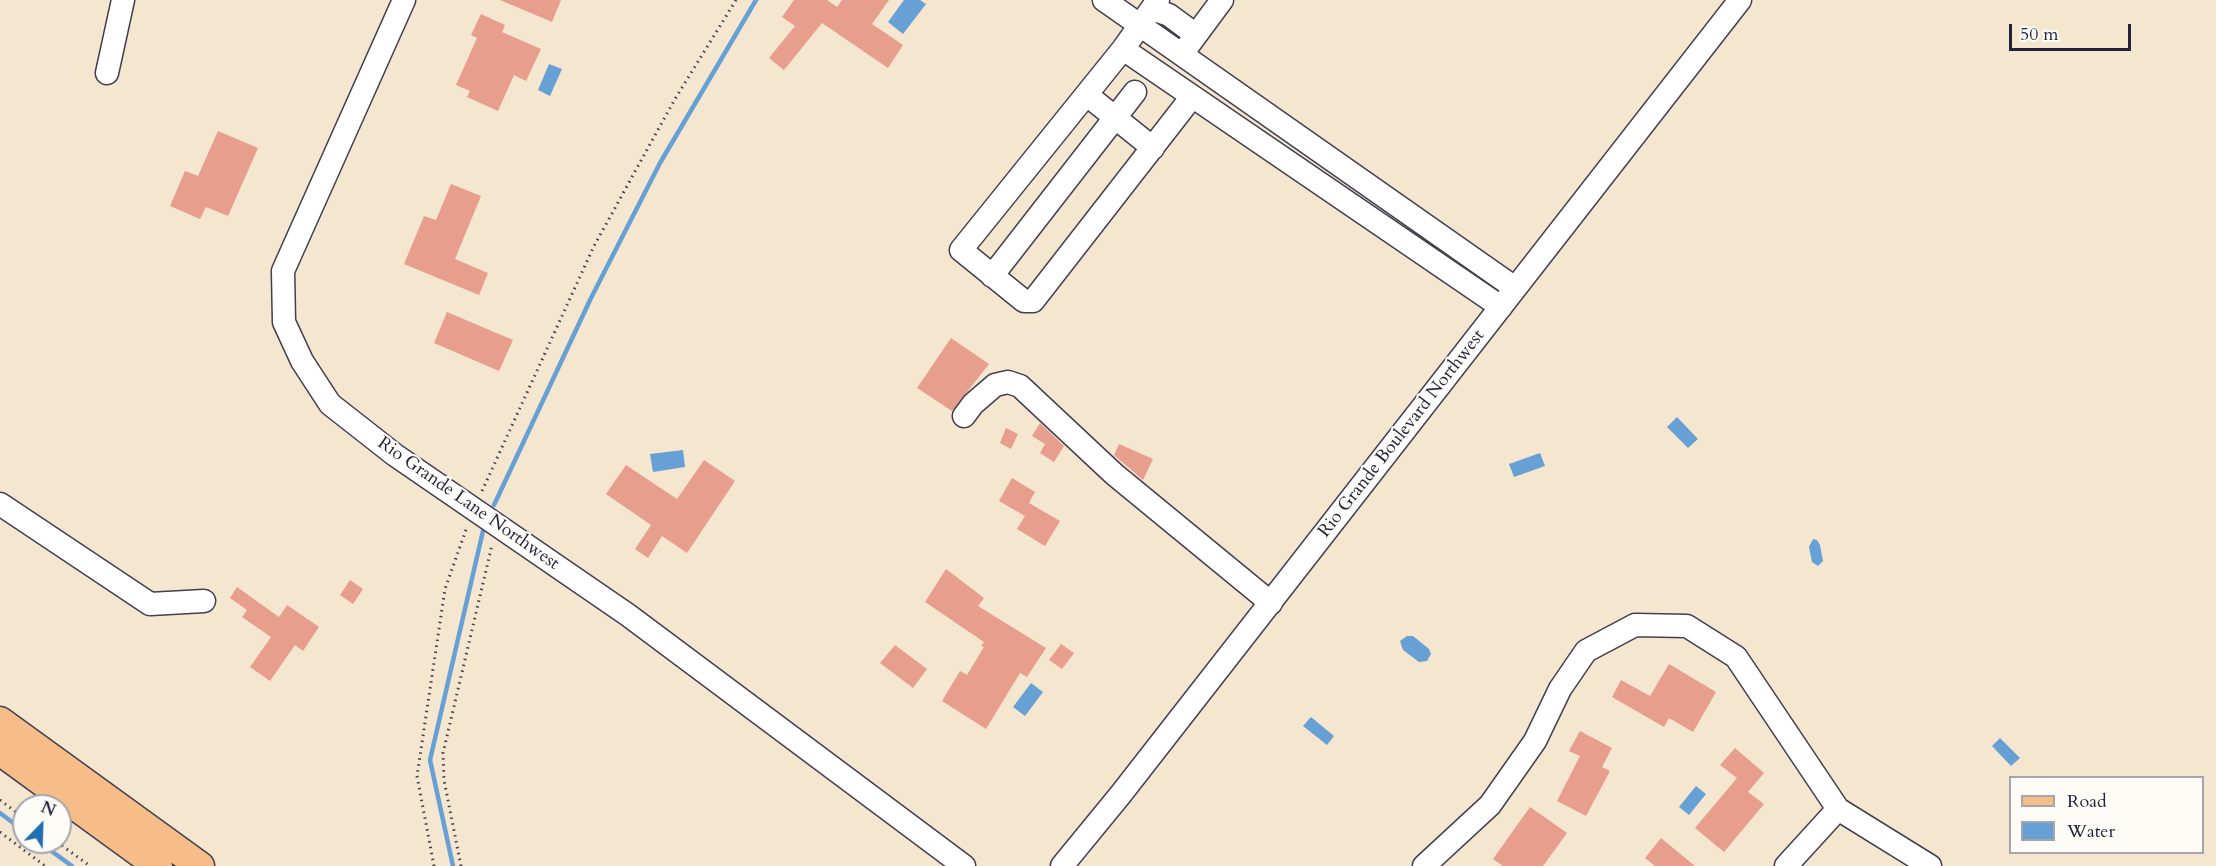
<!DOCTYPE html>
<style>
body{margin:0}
#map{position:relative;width:2216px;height:866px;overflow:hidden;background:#f5e6cf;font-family:Cardo,serif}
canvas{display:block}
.legend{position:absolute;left:2009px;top:776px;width:195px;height:78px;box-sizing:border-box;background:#fdfcf7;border:2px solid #a5a5ac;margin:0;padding:8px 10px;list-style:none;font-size:18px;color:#22223b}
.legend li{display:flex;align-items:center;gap:12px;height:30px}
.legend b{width:30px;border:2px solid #a5a5ac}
.north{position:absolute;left:12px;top:794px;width:60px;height:60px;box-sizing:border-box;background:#fdfcf7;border:2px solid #a5a5ac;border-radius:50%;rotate:23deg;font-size:16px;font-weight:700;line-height:24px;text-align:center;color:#22223b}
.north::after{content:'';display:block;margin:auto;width:21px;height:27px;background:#1f6fb2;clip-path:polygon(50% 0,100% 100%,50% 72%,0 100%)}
.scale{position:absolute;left:2009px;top:24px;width:122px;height:27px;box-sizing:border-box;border:3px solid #22223b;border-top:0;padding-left:8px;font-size:18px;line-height:21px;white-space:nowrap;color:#22223b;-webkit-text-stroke:4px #fdfcf7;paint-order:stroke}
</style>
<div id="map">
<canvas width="2216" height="866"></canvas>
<ul class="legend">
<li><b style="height:8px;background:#f7bd88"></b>Road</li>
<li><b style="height:16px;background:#66a0d5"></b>Water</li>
</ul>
<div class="north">N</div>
<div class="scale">50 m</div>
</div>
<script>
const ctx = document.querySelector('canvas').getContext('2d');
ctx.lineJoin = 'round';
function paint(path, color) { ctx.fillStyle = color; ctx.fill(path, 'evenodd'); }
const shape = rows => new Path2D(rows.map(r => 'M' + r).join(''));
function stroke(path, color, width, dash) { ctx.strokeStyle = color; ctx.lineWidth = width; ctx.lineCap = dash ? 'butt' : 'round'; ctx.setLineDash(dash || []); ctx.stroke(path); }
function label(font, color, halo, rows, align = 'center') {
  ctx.font = font + ' Cardo,serif'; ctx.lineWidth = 4.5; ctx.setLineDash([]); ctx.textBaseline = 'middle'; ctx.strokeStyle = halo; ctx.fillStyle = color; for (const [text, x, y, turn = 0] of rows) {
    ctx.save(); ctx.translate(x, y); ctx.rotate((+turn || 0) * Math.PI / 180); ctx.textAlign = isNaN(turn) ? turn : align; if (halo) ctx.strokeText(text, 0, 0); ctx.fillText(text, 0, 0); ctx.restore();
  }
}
paint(shape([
 [904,0,920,0,926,4,903,34,888,22],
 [549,64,562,69,550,96,538,90],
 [1677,417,1698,439,1688,448,1667,427],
 [683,450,685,467,653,472,650,454],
 [1540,453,1545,466,1514,477,1509,464],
 [1813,539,1817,540,1820,545,1823,561,1818,566,1812,562,1809,547],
 [1407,636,1413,636,1429,649,1431,654,1427,661,1419,662,1403,650,1400,641],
 [1031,683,1043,692,1025,716,1013,707],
 [1311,717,1334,736,1327,745,1303,726],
 [2000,738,2020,758,2011,766,1992,746],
 [1696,786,1706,794,1689,815,1679,807]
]), '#66a0d5');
stroke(shape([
 [494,505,591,298,660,163,756,0],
 [0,813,24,831],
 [39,842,72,866],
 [453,866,430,760,483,531]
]), '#66a0d5', 4.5);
paint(shape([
 [500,0,561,0,552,22],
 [794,0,827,0,837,7,842,0,889,0,872,24,903,45,888,68,822,23,784,70,769,58,795,26,782,17],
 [481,14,505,25,502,32,541,49,526,81,514,75,498,111,467,97,470,91,456,85,477,38,471,35],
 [218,131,258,148,228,216,206,207,200,219,170,206,185,171,198,176],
 [451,184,481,196,455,259,488,273,479,295,404,264,424,216,436,220],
 [447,312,513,340,499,371,434,343],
 [951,338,989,364,952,411,917,388],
 [1040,423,1064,446,1054,462,1040,453,1045,444,1032,436],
 [1006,428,1018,434,1011,449,1000,443],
 [1119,444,1153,459,1143,480,1114,455],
 [704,460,735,481,687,553,662,536,648,558,635,549,651,525,606,494,626,465,677,499],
 [1012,478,1035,492,1029,503,1060,521,1045,546,1017,529,1025,516,999,501],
 [946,569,984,598,978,606,1046,648,1027,677,1020,673,986,729,942,701,960,671,967,675,984,647,981,646,984,642,925,602],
 [350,580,363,589,353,604,340,595],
 [237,587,279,617,287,605,319,627,303,651,295,645,270,681,250,667,271,637,242,617,247,610,230,598],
 [1061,644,1074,653,1062,669,1049,660],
 [895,645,927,669,913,688,880,663],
 [1669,664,1716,692,1693,732,1669,718,1664,727,1612,697,1621,680,1650,696],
 [1580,731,1612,748,1602,767,1610,771,1586,816,1557,801,1580,756,1569,751],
 [1735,748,1764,773,1748,792,1764,804,1724,852,1695,828,1737,778,1720,765],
 [1530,807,1567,833,1543,866,1503,866,1493,859],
 [1661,838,1695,866,1655,866,1645,858]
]), '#e89e8c');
const minor = shape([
 [404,0,283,271,284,322,302,361,330,404,395,455,628,615,964,866],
 [1104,0,1515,288],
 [1158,0,1123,49,961,250,1024,301,1033,301,1191,98],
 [1152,9,1169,15,1196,35],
 [1123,49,1501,307],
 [1182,54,1222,0],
 [107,73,123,0],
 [1087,95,1153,148],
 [992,276,1135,92],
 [964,416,973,404,995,385,1008,382,1020,386,1114,474,1271,603],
 [0,504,150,604,204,601],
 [1062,866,1121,794,1740,0],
 [1424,866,1490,805,1535,741,1560,689,1586,651,1635,625,1687,626,1736,657,1838,809,1930,866],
 [1786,866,1838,809]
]);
const major = shape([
 [0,721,200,866],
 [0,751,158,866]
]);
stroke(minor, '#423f51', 25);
stroke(major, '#423f51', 31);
stroke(shape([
 [482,491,594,246,675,99,736,0],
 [0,800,24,818],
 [0,832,45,866],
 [57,842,90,866],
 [434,866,417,776,445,589,467,527],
 [461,866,444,780,443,753,492,545]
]), '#423f51', 3, [1.5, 4.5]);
stroke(minor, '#fff', 22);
stroke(major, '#f7bd88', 28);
label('18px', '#22223b', '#fdfcf7', [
 ["Rio Grande Boulevard Northwest",1402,434,-52],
 ["Rio Grande Lane Northwest",468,504,35]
]);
</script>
